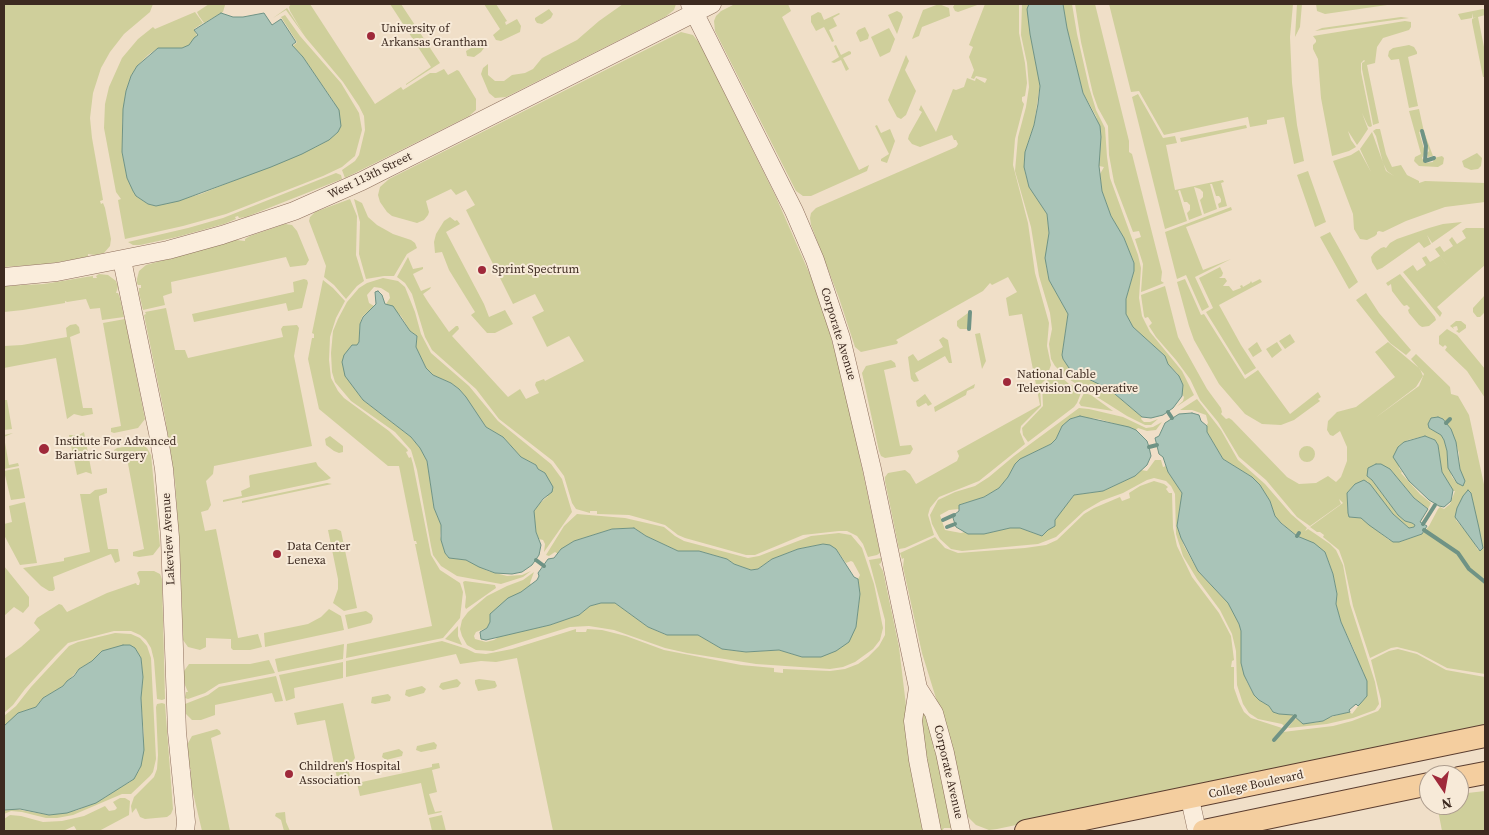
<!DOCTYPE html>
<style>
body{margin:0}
#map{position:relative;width:1489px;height:835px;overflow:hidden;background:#f0dfc8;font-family:"Source Serif 4",serif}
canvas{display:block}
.frame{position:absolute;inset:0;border:5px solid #3d2a20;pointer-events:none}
.north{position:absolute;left:1419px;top:765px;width:50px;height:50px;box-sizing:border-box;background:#f7ead8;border:1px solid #ad9d8e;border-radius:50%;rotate:168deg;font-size:14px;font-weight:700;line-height:20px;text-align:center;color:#3d2a20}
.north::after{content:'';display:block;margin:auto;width:18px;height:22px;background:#9f293a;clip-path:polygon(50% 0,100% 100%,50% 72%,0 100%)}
</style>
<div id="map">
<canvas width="1489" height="835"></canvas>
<div class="frame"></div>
<div class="north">N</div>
</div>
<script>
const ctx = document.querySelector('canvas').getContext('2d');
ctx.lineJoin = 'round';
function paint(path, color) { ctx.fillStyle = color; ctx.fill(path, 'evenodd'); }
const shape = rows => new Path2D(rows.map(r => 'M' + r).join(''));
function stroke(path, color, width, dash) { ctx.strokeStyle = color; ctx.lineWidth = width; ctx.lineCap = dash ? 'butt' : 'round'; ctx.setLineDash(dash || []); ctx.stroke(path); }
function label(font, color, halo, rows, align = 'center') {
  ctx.font = font + ' "Source Serif 4",serif'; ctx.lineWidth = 4; ctx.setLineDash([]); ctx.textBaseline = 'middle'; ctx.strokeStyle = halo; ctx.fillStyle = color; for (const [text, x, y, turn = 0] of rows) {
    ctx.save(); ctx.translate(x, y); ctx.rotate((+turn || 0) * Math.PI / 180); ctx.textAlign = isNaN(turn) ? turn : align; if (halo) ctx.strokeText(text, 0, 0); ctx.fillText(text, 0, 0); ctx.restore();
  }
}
paint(shape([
 [4,4,153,4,150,12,124,34,110,52,101,68,93,93,90,118,92,138,102,194,103,200,100,201,101,204,103,203,105,208,111,239,110,246,104,253,95,255,88,254,88,256,83,258,46,264,4,267],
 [209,4,225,5,223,12,204,23,199,16,212,8,199,16,197,12],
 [291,4,310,4,375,104,401,87,403,90,430,73,436,73,444,69,448,75,457,70,459,71,476,99,476,110,469,116,345,178,342,170,355,161,359,155,365,130,364,116,359,106,343,82,306,38,286,10,273,18,267,10,273,18,287,8,303,33,290,11,289,7],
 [390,4,401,4,440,63,406,85,406,84,431,67],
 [484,4,496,4,507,21,505,22,506,25,517,19,521,26,520,32,501,41,496,40,493,35,500,29],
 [623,4,676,4,674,10,665,17,506,97,495,98,489,93,481,74,483,68,488,64,488,75,495,81,504,81,512,75,525,73,533,69,542,58,577,40,599,21],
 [735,4,788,4,791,11,782,17,859,170,869,165,867,171,811,196,803,196,796,191,715,31,714,21,716,16,721,11],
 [939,4,949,8,950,16,922,27,919,36,912,39,923,10],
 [955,4,980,4,958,12,955,11,953,7],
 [985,4,1019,4,1019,33,1025,63,1027,83,1025,96,1022,97,1022,101,1024,104,1015,139,1013,165,1028,223,1035,273,1049,323,1047,346,1051,365,1046,379,1040,385,1041,406,1021,426,1020,432,1025,444,979,481,939,497,930,508,928,515,934,535,905,548,899,549,885,481,885,477,888,473,905,470,910,474,916,484,957,461,959,456,957,451,1040,405,1022,314,1009,316,1006,298,1017,292,1008,277,992,285,990,283,983,291,896,340,898,342,897,344,861,352,855,347,839,298,811,225,810,218,811,213,816,208,956,147,958,144,956,140,954,140,952,135,920,147,912,144,908,139,909,135,922,112,919,110,921,105,936,132,953,89,956,90,964,87,967,78,975,81,976,78,985,83,987,79,985,78,976,76,974,79,971,78,974,70,969,57,973,47,969,45],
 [1022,4,1029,4,1028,6,1030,34,1040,84,1034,125,1028,142,1024,161,1025,172,1029,187,1047,214,1049,233,1046,265,1049,280,1068,314,1062,355,1063,359,1069,368,1078,374,1109,389,1142,417,1141,419,1144,422,1150,422,1158,419,1151,425,1145,425,1127,416,1067,378,1055,366,1051,359,1049,344,1052,329,1050,313,1039,276,1031,227,1015,171,1018,137,1026,107,1029,87,1027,63,1021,35],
 [1063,4,1072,4,1077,34,1089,87,1096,110,1105,128,1107,157,1110,178,1138,255,1141,268,1139,298,1142,316,1150,332,1182,371,1194,395,1176,407,1183,401,1184,397,1182,394,1183,385,1177,373,1168,364,1165,356,1133,327,1126,314,1126,299,1134,271,1134,263,1124,238,1111,216,1102,191,1100,174,1104,167,1099,166,1100,129,1096,116,1083,93,1067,28],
 [1075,4,1095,4,1129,141,1129,152,1132,154,1162,272,1161,281,1164,283,1144,291,1141,292,1143,264,1135,239,1141,237,1139,231,1133,232,1114,182,1109,155,1108,126,1098,108,1093,94,1081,42],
 [1109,4,1293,4,1290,37,1292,83,1297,125,1304,161,1294,164,1284,117,1267,120,1267,124,1250,127,1248,117,1164,135,1139,91,1131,92],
 [1297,4,1302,4,1300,27,1295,37],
 [1316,4,1394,4,1325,14,1317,11],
 [549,9,553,14,551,18,542,24,537,23,535,20,535,18],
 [1483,9,1485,10,1485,15,1478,17,1485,52,1485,77,1483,77,1472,22,1472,19,1476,17,1473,18,1472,13,1472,18,1461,20,1458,14],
 [897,11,901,13,903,17,897,34,888,15],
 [195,12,203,23,194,29,197,36,190,45,182,48,158,48,148,55,137,66,131,76,126,91,122,124,122,152,127,178,136,196,148,204,156,206,201,194,316,147,328,140,338,132,334,102,303,57,293,46,297,42,281,17,285,15,300,36,341,83,359,113,362,130,355,156,342,167,323,176,226,214,183,226,125,239,119,206,118,200,121,199,116,192,104,128,105,104,109,87,122,58,138,39,153,27,155,29],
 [818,12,821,13,824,20,839,13,840,14,833,18,837,26,829,30,834,41,832,42,824,27,816,31,811,22,811,16],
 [1401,17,1409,18,1315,31,1322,28],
 [1405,21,1411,22,1411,27,1409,30,1383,38,1377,47,1375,63,1367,65,1379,123,1373,125,1372,119,1362,69,1362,63,1365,61,1364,60,1361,63,1361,72,1372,126,1370,127,1368,126,1362,113,1368,129,1360,141,1357,145,1348,131,1351,140,1356,147,1349,151,1332,156,1321,98,1318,59,1313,49,1313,45,1316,42,1316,40,1313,36],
 [865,27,869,35,868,39,860,42,856,33,858,30],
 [889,28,895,39,890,52,880,57,871,37],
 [681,32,693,35,700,44,776,197,811,277,829,330,846,393,880,553,877,555,868,557,863,544,857,536,847,531,839,531,803,535,755,555,746,555,685,538,678,535,665,525,658,523,629,515,597,514,597,511,590,511,590,513,576,509,572,503,564,476,553,461,499,419,476,389,432,350,425,337,412,294,405,283,397,277,408,257,413,269,423,267,423,269,413,274,421,291,431,287,430,289,423,294,428,302,449,332,456,326,458,326,459,329,452,336,508,397,520,389,526,399,539,393,535,385,536,382,544,379,545,381,584,361,569,336,547,347,532,317,544,311,535,294,513,304,466,210,475,205,466,190,456,195,451,189,426,201,429,212,428,215,424,220,417,223,392,216,387,212,380,202,378,195,380,187,389,179],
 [480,43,484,48,481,52,474,57,467,56,466,51],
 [836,45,841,55,849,51,851,52,851,54,843,58,849,69,846,71,841,60,834,63,831,62,839,57,834,46],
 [1409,45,1414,47,1417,52,1417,54,1408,57,1418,106,1409,108,1399,59,1391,60,1388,56,1389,51,1393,48],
 [906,55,909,61,905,70,916,91,906,115,901,119,897,117,888,100],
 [1138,94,1163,138,1175,136,1177,143,1166,145,1175,190,1223,180,1224,182,1221,183,1227,206,1219,208,1218,204,1221,202,1221,199,1219,196,1216,196,1212,184,1210,184,1217,209,1204,214,1200,200,1203,197,1203,192,1200,189,1194,187,1202,215,1189,220,1187,213,1190,210,1190,205,1187,202,1184,202,1180,190,1178,191,1187,221,1165,229,1132,97],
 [1419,109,1424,132,1433,156,1428,157,1427,153,1429,151,1422,131,1419,132,1425,152,1422,158,1425,163,1433,162,1434,158,1442,156,1444,158,1443,164,1438,167,1419,166,1414,161,1415,157,1421,154,1409,111],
 [877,125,881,133,890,129,895,141,887,163,881,161,881,159,889,154,875,126],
 [1246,125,1247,128,1181,142,1180,138],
 [1376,129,1380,129,1386,154,1392,167,1401,165,1407,175,1419,181,1419,183,1425,181,1485,183,1485,202,1445,207,1406,221,1383,232,1379,231,1377,232,1377,234,1375,236,1367,240,1360,239,1354,229,1353,214,1333,161,1351,155,1359,150,1371,172,1360,149,1372,132,1386,171,1394,176,1387,171,1383,163,1376,136,1373,131],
 [1477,153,1482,158,1481,166,1478,169,1471,170,1464,167,1462,161],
 [1308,171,1326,222,1315,227,1297,175],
 [336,173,341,175,342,179,246,217,239,218,238,216,235,217,236,219,224,224,177,237,140,245,133,245,128,242,188,228,223,218],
 [350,199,357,216,356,255,364,281,357,286,346,299,334,285,324,277,326,266,309,221,310,217,315,212],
 [354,199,362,203,368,217,377,225,393,234,411,240,415,243,417,248,407,254,394,276,384,276,366,279,359,254,360,222],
 [1231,207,1232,210,1186,227,1203,270,1231,259,1195,277,1209,307,1202,311,1186,275,1177,279,1165,232],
 [450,217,455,221,457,220,460,224,446,232,484,304,489,317,505,310,513,324,495,333,487,333,471,315,475,312,449,270,442,252,435,253,434,242,436,234,444,221],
 [1462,222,1432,243,1427,235,1431,244,1424,248,1419,242,1382,268,1377,270,1372,262,1371,257,1374,253,1381,248,1384,247,1386,248,1390,243,1397,239,1429,228,1443,224],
 [285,224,292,225,297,231,309,260,306,265,290,267,286,257,171,282,172,293,163,296,165,305,143,310,139,293,139,288,141,288,141,285,138,285,137,283,137,279,139,271,146,265,236,240,245,241,245,239,250,236],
 [1466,228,1485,228,1485,265,1437,307,1442,313,1440,317,1403,272,1413,265,1417,271,1426,265,1422,258,1426,256,1430,262,1440,256,1451,271,1435,249,1440,246,1444,252,1453,246,1449,240,1452,237,1457,244,1466,238,1462,231],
 [1330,232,1358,282,1349,289,1320,237],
 [1220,267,1223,273,1222,276,1219,278,1225,278,1227,281,1223,286,1229,286,1233,291,1241,288,1240,286,1242,285,1243,287,1250,283,1251,281,1252,283,1260,279,1262,282,1219,305,1241,345,1256,368,1245,375,1206,312,1213,308,1199,278],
 [99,274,108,275,116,281,118,287,116,293,118,293,120,298,124,317,102,320,100,308,90,309,86,299,67,302,65,301,65,303,23,310,4,312,4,286,44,284,86,277,93,276,93,278,97,278,96,276],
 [1400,274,1435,317,1436,320,1429,326,1422,327,1419,325,1409,313,1408,310,1410,308,1407,305,1404,306,1402,304,1392,291,1391,284,1388,286,1386,283],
 [383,278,398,281,405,287,415,312,421,334,431,353,469,386,498,421,551,464,562,479,572,512,544,552,545,544,543,540,539,539,536,532,534,515,534,511,539,504,548,496,545,473,538,469,536,465,521,457,503,437,486,427,466,397,459,389,451,383,433,375,426,368,416,347,417,336,410,331,401,316,386,304,390,298,389,293,381,288,374,287,367,295,369,303,374,306,362,317,360,324,359,342,345,375,363,400,411,437,420,448,427,461,434,508,441,525,440,536,445,553,449,558,466,560,488,571,507,576,522,575,531,571,523,577,501,584,457,576,441,566,433,555,431,546,417,470,411,450,395,432,351,401,335,382,332,372,331,353,333,331,338,319,347,302,359,288,367,283],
 [304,279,307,280,308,283,302,308,288,311,286,303,194,322,192,314,294,292,293,282],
 [1185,279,1201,315,1204,314,1245,379,1258,370,1290,414,1318,392,1321,397,1318,399,1320,401,1294,420,1281,425,1262,424,1245,414,1219,384,1194,340,1189,326,1177,282],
 [323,280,333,288,345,301,336,318,330,337,329,360,331,378,338,391,344,398,389,431,407,449,408,451,406,452,409,458,411,457,413,464,431,555,440,570,460,583,463,592,460,618,443,638,346,658,347,644,432,626,415,544,417,544,416,541,414,541,399,466,388,466,319,409,308,359,312,338,314,338,314,334,312,333],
 [1165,286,1178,337,1207,389,1221,408,1222,412,1221,414,1226,419,1229,418,1232,420,1287,477,1299,484,1316,483,1328,476,1336,482,1341,477,1347,461,1347,447,1340,431,1333,436,1330,435,1327,430,1328,421,1337,412,1356,407,1395,377,1375,352,1388,342,1420,369,1423,376,1416,387,1375,418,1419,386,1424,374,1411,359,1416,354,1450,387,1451,394,1458,396,1469,415,1485,489,1485,674,1447,668,1417,652,1397,647,1391,648,1370,658,1353,606,1344,564,1339,550,1323,537,1324,535,1320,532,1317,532,1310,527,1343,503,1339,499,1341,504,1310,526,1297,517,1266,480,1239,457,1218,422,1200,400,1190,379,1176,360,1156,337,1149,326,1152,323,1148,317,1145,318,1144,316,1141,295],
 [1438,417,1443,419,1451,429,1459,453,1460,469,1465,483,1457,483,1452,477,1448,463,1447,451,1444,440,1441,435,1429,428],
 [1425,436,1435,440,1438,445,1442,472,1453,491,1455,491,1450,504,1444,509,1440,507,1438,509,1429,526,1422,534,1399,542,1389,540,1361,518,1349,517,1348,513,1347,493,1355,484,1367,481,1393,514,1409,528,1414,527,1415,525,1412,523,1405,521,1398,515,1372,480,1367,476,1390,469,1414,498,1428,509,1431,503,1420,494,1401,473,1402,472,1399,468,1398,447,1408,440],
 [1471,493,1482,548,1478,550,1472,539,1456,520],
 [1366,293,1379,313,1411,350,1406,355,1390,343,1356,300],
 [1485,295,1485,312,1480,317,1477,317,1473,312,1473,308],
 [166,308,175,350,185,350,188,358,283,337,281,329,283,326,297,325,299,328,294,356,312,446,214,466,213,474,206,481,211,505,208,510,201,512,205,531,216,529,238,638,258,634,262,647,250,650,233,650,231,648,231,639,206,638,206,647,200,650,188,647,183,640,180,554,175,481,165,417,144,315,146,314,145,312],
 [968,313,968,329,960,329,957,326,957,321],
 [125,319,145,419,138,428,114,433,111,432,111,428,121,426,103,323],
 [1456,321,1461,321,1466,325,1466,328,1459,333,1456,331,1458,330,1457,326,1453,327,1454,329,1450,326],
 [76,324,79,327,80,333,70,337,83,408,92,408,93,414,82,416,74,414,67,419,56,358,4,368,4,346,22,345,67,337,66,328,70,325],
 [1447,329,1457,335,1485,369,1485,398,1467,371,1445,350,1447,347,1445,345,1443,347,1439,344,1439,336],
 [980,333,986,361,982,369,975,334],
 [1290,334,1295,342,1285,349,1279,341],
 [943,337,948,340,952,363,949,363,945,356,915,373,919,381,914,382,911,379,908,357,913,354,918,361,943,347,939,340],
 [1257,342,1262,351,1253,357,1248,349],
 [1277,342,1282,350,1272,358,1266,349],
 [891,360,895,363,896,367,884,370,900,446,911,445,913,449,910,454,885,458,881,456,879,451,862,373,866,366],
 [1059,375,1069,384,1080,389,1081,393,1077,403,1074,407,1028,442,1023,435,1022,428,1043,406,1042,385,1048,380],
 [975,384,974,388,967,391,966,395,935,412,934,407],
 [1084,393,1091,395,1113,411,1081,406,1079,403],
 [925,394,932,404,928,406,926,403,919,407,917,406,916,401],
 [1197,399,1221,430,1238,460,1265,484,1291,514,1307,528,1305,531,1308,529,1314,533,1330,544,1336,550,1343,565,1350,604,1375,682,1379,704,1375,710,1353,718,1327,724,1288,728,1294,720,1298,718,1305,723,1313,723,1323,721,1328,718,1341,714,1350,712,1352,714,1363,700,1364,673,1358,663,1355,652,1341,622,1336,604,1337,594,1333,574,1325,552,1299,537,1300,533,1295,534,1285,526,1275,517,1270,501,1260,485,1252,477,1223,459,1207,432,1206,426,1208,423,1206,415,1192,410,1180,410],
 [4,400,7,400,12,429,4,430],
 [1079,408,1089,409,1123,417,1146,428,1153,427,1162,422,1156,430,1147,431,1138,428,1136,430,1099,419,1075,417,1062,426,1056,439,1051,444,1020,459,1015,464,1008,477,999,488,984,497,959,505,959,509,949,510,940,515,945,530,961,533,965,532,968,534,984,534,1009,528,1020,528,1042,536,1055,523,1054,520,1074,495,1103,491,1135,476,1141,470,1147,471,1155,460,1161,460,1163,467,1166,466,1168,472,1182,493,1177,526,1184,546,1198,571,1228,603,1239,624,1241,631,1241,663,1247,682,1254,695,1259,700,1269,706,1273,712,1279,714,1293,715,1284,726,1282,724,1258,719,1249,713,1243,704,1237,685,1236,651,1232,634,1220,610,1197,579,1183,556,1176,534,1175,494,1171,486,1166,481,1154,478,1147,480,1123,493,1101,501,1084,511,1056,537,1038,544,962,551,951,549,940,539,932,524,930,515,938,500,955,492,975,486,989,477,1014,456],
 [84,432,92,474,86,472,77,475,69,435,79,435],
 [13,433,4,437,9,465,18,463,19,466,4,469,4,435],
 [330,436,343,446,343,452,339,453,334,451,326,445,325,439],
 [141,444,147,448,151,455,160,546,153,555,139,557,133,556,133,552,144,549,126,453,116,454,114,450,117,448],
 '1299 454a8 8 0 1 1 16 0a8 8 0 1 1-16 0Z',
 [316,462,318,466,331,478,327,480,223,502,223,500,242,496,241,491,250,487,249,476,250,475],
 [19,468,25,498,11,500,4,471],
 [1154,481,1164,484,1168,487,1166,489,1169,493,1172,493,1173,528,1177,546,1192,577,1219,613,1231,636,1234,660,1232,661,1231,667,1234,667,1234,688,1239,702,1244,712,1251,718,1282,728,1273,739,1274,741,1283,732,1333,726,1352,721,1378,711,1381,707,1381,700,1371,660,1389,651,1398,649,1417,654,1446,670,1485,677,1485,727,997,829,989,830,976,825,967,816,964,808,947,734,922,653,903,567,904,558,902,559,900,553,935,537,945,548,958,553,1025,548,1046,545,1057,540,1084,514,1094,508,1120,497,1122,501,1130,498,1129,493,1140,486],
 [327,483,332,484,242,503,242,501],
 [107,488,107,493,99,496,99,499,108,549,118,549,120,561,115,563,111,554,53,577,55,589,53,591,49,591,41,586,23,568,64,561,64,558,90,552,80,494,90,494,95,490],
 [25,502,37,563,20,565,4,535,4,524,12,522,9,506],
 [577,514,625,518,664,527,675,536,684,541,748,558,759,556,811,536,839,533,851,535,862,548,874,584,883,628,880,640,873,649,855,662,843,667,830,669,756,664,687,653,665,648,614,630,589,626,570,627,493,651,476,650,467,645,462,636,460,629,462,620,468,612,487,596,507,586,523,580,534,572,530,583,531,585,521,592,490,622,487,628,476,632,474,636,475,639,486,642,494,640,500,636,550,625,579,615,590,606,601,603,615,603,648,627,666,635,698,635,722,649,746,652,779,650,802,657,856,627,860,594,858,579,860,575,853,562,851,561,846,563,836,549,823,544,798,549,772,559,758,569,751,570,734,564,727,559,699,551,678,551,646,536,634,528,612,529,574,541,559,551,558,554,555,552,549,556,546,555,564,526],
 [336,529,341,531,357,608,344,611,333,603,338,589,338,579,328,530],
 [881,558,881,563,879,564,883,571,899,647,912,756,924,823,923,831,553,831,517,658,496,662,481,661,460,664,456,654,346,677,346,661,442,641,467,649,475,653,486,654,512,649,576,629,576,632,586,632,587,629,602,630,626,636,664,650,741,665,774,668,774,672,783,673,783,669,830,671,845,669,858,664,868,657,879,646,885,635,885,620,869,560],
 [4,566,29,597,29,606,23,613,14,607,4,616],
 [139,571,154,571,160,574,162,579,165,699,162,700,157,699,154,660,151,648,146,640,140,635,131,631,114,631,68,643,56,655,25,689,13,705,4,713,4,659,21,647,40,630,34,623,37,618,59,604,62,605,67,612,107,593,136,583,137,585,139,585,140,581,137,573],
 [465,581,495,585,496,588,466,609,465,607,466,597,463,582],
 [329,609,341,616,344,630,265,647,264,633,308,624,321,617],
 [366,611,372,615,373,619,371,623,348,629,345,615],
 [458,626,458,636,462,645,445,639],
 [115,633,131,634,140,638,147,646,151,658,156,759,153,772,150,776,131,794,122,794,73,815,57,818,46,818,22,812,11,811,4,814,4,810,9,808,49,815,78,810,106,797,115,790,130,782,136,775,140,769,144,737,141,698,143,677,141,658,135,648,102,651,92,661,79,669,63,686,43,698,36,707,24,711,4,726,4,716,16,706,31,687,69,646,78,642],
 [344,644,343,659,278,672,275,659],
 [269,660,275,673,219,684,205,693,188,699,185,698,186,692,188,692,184,683,184,671,189,664,250,664],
 [343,662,343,678,294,688,295,698,286,701,279,675],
 [276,676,283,701,275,702,272,693,215,705,215,715,201,720,192,720,186,714,185,704,208,695,219,687],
 [457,679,461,683,458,687,443,690,439,687,441,683],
 [479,679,495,681,497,686,495,688,478,691,475,683,475,680],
 [422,686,426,689,424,693,409,697,405,695,406,690],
 [388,694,391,697,390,701,375,704,371,703,372,697],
 [162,703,165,704,173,809,171,814,167,817,145,819,140,817,136,808,132,813,131,806,134,797,154,777,157,769,158,755,156,707,157,704],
 [343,703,355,758,348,767,350,777,338,783,325,720,297,725,294,713],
 [922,713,926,713,939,757,953,828,944,828,942,831,940,829,930,782,921,717],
 [217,729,220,731,221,734,211,738,230,831,202,831,190,780,189,773,191,772,191,769,189,769,187,745,192,736],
 [434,742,437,745,436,749,421,752,416,750,417,746],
 [399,749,403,752,402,756,386,760,382,757,383,753],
 [439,763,440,768,432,770,437,792,429,794,435,812,441,811,442,812,428,815,421,783,360,796,357,783,432,767,432,764],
 [1485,791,1485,831,1442,831,1437,805,1459,805,1459,794],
 [120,798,125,798,130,801,129,815,99,831,77,831,74,826,63,831,6,831,4,828,4,819,10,815,21,816,43,822,62,821,84,816,105,806,109,811,115,810,117,808,113,802],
 [285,812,286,822,290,831,284,831,281,820,275,816,276,813],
 [442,815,446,831,432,831,429,818]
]), '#cfcf9b');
const water = shape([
 [1029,4,1063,4,1067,28,1083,93,1100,126,1101,137,1099,166,1102,191,1111,216,1124,238,1134,263,1134,271,1126,299,1126,314,1133,327,1165,356,1168,364,1179,376,1183,385,1182,396,1173,408,1163,415,1151,418,1142,417,1109,389,1078,374,1069,368,1063,359,1062,355,1068,314,1049,280,1045,258,1049,233,1047,214,1029,187,1024,167,1025,152,1034,125,1038,104,1040,86,1030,34,1027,9,1029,4],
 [221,13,233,17,243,17,264,13,272,25,281,19,296,42,292,45,303,57,339,110,341,126,338,132,329,140,302,154,271,167,179,201,156,206,148,204,136,196,133,191,127,178,122,152,123,109,126,91,131,76,137,66,158,48,182,48,189,45,194,38,198,35,194,30,221,13],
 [378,291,382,295,385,304,393,306,410,331,417,336,416,347,426,368,433,375,451,383,459,389,466,397,486,427,503,437,521,457,536,465,538,469,545,473,553,487,552,492,543,499,534,511,536,532,541,545,539,555,532,565,522,572,512,574,495,573,479,567,466,560,449,558,445,553,441,540,441,525,434,508,427,461,420,448,411,437,363,400,345,376,342,362,344,355,352,345,357,345,359,342,360,324,363,317,376,304,375,292,378,291],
 [1192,413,1199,415,1201,421,1207,426,1207,432,1223,459,1252,477,1260,485,1270,501,1275,516,1281,523,1297,536,1314,543,1325,552,1333,574,1337,594,1336,604,1341,622,1367,681,1367,696,1360,704,1358,706,1356,704,1349,710,1350,712,1332,716,1323,721,1303,724,1293,715,1279,714,1273,712,1269,706,1259,700,1254,695,1244,675,1241,663,1241,631,1239,624,1228,603,1198,571,1181,538,1177,526,1182,493,1168,472,1163,457,1159,454,1155,438,1159,436,1165,423,1179,414,1192,413],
 [1080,416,1129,427,1136,430,1147,441,1149,447,1151,456,1147,465,1135,476,1103,491,1074,495,1055,520,1055,526,1048,530,1042,536,1020,528,1010,528,984,534,968,534,956,527,953,518,955,514,959,511,959,505,984,497,999,488,1008,477,1015,464,1020,459,1051,444,1056,439,1062,426,1070,419,1080,416],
 [1438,417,1443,419,1451,429,1456,442,1460,469,1465,481,1463,486,1457,483,1448,468,1447,451,1444,440,1441,435,1429,428,1428,424,1431,418,1438,417],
 [1425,436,1435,440,1438,445,1442,472,1453,490,1451,501,1444,507,1439,506,1429,500,1409,481,1393,457,1398,447,1404,442,1425,436],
 [1376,464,1381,464,1390,469,1414,498,1428,509,1420,522,1427,526,1422,534,1399,542,1393,542,1369,525,1361,518,1349,517,1348,513,1347,493,1355,484,1364,480,1370,484,1393,514,1409,528,1414,527,1415,525,1412,523,1405,521,1398,515,1372,480,1367,476,1368,468,1376,464],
 [1468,490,1471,493,1479,528,1483,548,1480,551,1455,517,1457,508,1463,496,1468,490],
 [634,528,646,536,678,551,699,551,727,559,734,564,751,570,758,569,772,559,798,549,823,544,830,545,836,549,854,577,858,579,860,594,856,627,849,642,836,651,821,657,802,657,779,650,746,652,722,649,698,635,667,635,648,627,615,603,601,603,590,606,579,615,550,625,486,640,481,639,480,632,487,628,490,622,490,614,508,598,521,592,537,580,539,576,538,573,548,559,554,558,561,549,574,541,612,529,634,528],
 [123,645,130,645,135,648,141,658,143,677,141,698,144,750,141,766,134,779,96,803,67,813,49,815,20,809,4,810,4,726,18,713,36,707,43,698,63,686,67,681,74,676,79,669,92,661,102,651,123,645]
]);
paint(water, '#a9c4b8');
stroke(water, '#6f9385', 1);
stroke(shape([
 [1422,131,1426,146,1425,161,1434,158],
 [969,329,970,312],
 [1168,412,1172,418],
 [1446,423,1450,419],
 [1149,447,1157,445],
 [943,520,954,515],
 [1423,524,1435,505],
 [947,527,955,524],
 [1424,530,1458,553,1469,569,1485,582],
 [1297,536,1299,533],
 [536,560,544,566],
 [1274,740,1295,716]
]), '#6f9385', 4);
const minor = shape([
 [690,4,794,211,815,260,841,338,872,469,918,688,913,721,918,760,932,831],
 [122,260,158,433,164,469,170,537,177,732,186,822,185,831],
 [4,277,57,272,168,250,222,235,294,211,362,181,712,4],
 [918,688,934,713,945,753,961,831],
 [1190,799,1197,831]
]);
const major = shape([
 [1459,778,1485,773],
 [1026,831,1485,736],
 [1204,831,1429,784]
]);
stroke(minor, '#8d6f5c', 19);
stroke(major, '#5b3e30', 24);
stroke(minor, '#faeddc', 18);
stroke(major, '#f4ce9f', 22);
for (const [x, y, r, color] of [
 [371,36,5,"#9f293a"],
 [482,270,5,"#9f293a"],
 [1007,382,5,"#9f293a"],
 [44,449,6,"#9f293a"],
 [277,554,5,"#9f293a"],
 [289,774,5,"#9f293a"]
]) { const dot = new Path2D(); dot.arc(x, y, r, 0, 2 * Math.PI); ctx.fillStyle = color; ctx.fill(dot); stroke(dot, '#f7ead8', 2); }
label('12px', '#3d2a20', '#f7ead8', [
 ["University of",381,29],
 ["Arkansas Grantham",381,43],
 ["Sprint Spectrum",492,270],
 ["National Cable",1017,375],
 ["Television Cooperative",1017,389],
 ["Institute For Advanced",55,442],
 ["Bariatric Surgery",55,456],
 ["Data Center",287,547],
 ["Lenexa",287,561],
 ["Children's Hospital",299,767],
 ["Association",299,781]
], 'left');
label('12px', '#3d2a20', '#f7ead8', [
 ["West 113th Street",370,176,-26],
 ["Corporate Avenue",838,334,73],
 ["Lakeview Avenue",169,539,-93],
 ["Corporate Avenue",948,772,77],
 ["College Boulevard",1256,785,-12]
]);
</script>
